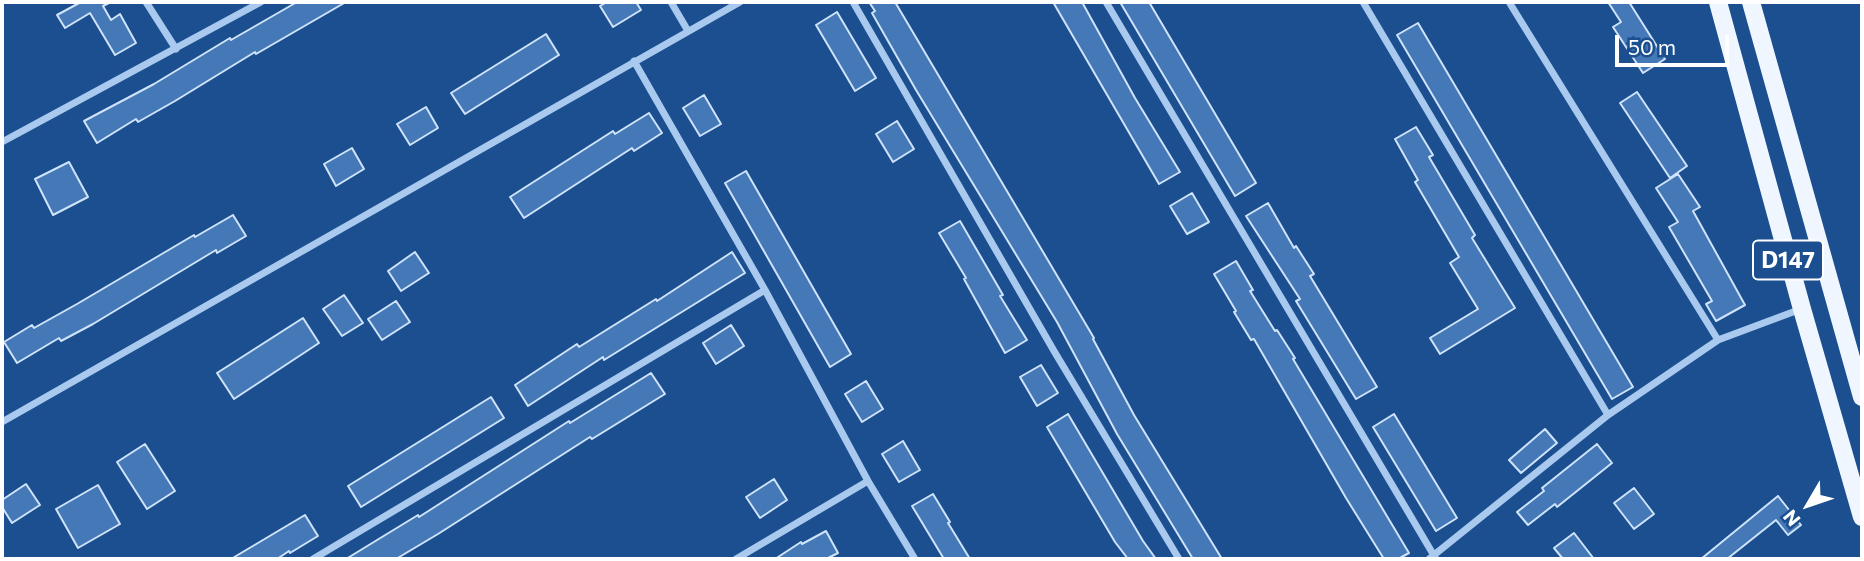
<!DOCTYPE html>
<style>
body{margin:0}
#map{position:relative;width:1864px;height:561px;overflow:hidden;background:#1b4f8f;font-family:Commissioner,sans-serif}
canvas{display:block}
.frame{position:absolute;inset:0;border:4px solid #fff;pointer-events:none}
.north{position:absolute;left:1773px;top:470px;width:70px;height:70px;-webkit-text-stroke:5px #1b4f8f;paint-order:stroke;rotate:231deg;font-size:19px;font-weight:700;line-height:28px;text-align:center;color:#fff}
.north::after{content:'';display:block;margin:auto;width:24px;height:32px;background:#fff;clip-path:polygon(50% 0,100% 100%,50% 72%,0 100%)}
.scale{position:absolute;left:1615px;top:35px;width:114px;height:32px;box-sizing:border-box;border:4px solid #fff;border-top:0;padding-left:9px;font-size:21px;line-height:24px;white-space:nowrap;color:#fff;-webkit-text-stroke:5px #1b4f8f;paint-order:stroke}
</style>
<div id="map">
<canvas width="1864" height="561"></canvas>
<div class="frame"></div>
<div class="north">N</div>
<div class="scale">50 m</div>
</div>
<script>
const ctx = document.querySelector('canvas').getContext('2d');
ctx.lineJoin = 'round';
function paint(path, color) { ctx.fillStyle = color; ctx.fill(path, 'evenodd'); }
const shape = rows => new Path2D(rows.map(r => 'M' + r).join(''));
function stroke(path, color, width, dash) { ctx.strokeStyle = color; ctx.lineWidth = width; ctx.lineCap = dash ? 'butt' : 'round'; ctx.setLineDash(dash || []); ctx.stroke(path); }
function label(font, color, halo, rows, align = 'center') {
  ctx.font = font + ' Commissioner,sans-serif'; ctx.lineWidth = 7; ctx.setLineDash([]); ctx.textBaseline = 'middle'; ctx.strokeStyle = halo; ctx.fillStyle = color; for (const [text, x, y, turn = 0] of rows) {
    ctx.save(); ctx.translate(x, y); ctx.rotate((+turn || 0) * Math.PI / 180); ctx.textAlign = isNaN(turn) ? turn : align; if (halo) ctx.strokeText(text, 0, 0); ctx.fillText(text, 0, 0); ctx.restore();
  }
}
const building = shape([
 [81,2,111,2,103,6,111,20,120,14,136,43,115,55,90,13,65,28,57,15,81,2],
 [297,2,346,2,256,54,255,52,175,101,138,122,136,119,97,143,84,121,154,84,230,38,231,40,297,2],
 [607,2,636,2,641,10,613,27,600,6,607,2],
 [869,2,895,2,1094,338,1093,339,1134,415,1222,559,1193,559,1117,434,1057,322,916,90,872,13,875,11,869,2],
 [1053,2,1082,2,1135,98,1180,172,1159,184,1053,2],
 [1120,2,1149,2,1256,183,1235,196,1120,2],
 [1608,2,1629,2,1665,59,1643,73,1613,27,1621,22,1608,2],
 [837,12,876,78,855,91,816,25,837,12],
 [1418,23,1633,387,1612,399,1397,35,1418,23],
 [546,34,559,55,465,114,451,93,546,34],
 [1637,92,1687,166,1670,178,1620,103,1637,92],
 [704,95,721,124,700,136,683,108,704,95],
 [426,107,438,128,410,145,397,124,426,107],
 [649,113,662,133,634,151,632,148,524,218,510,197,613,131,615,134,649,113],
 [897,121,914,149,893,162,876,134,897,121],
 [1416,127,1433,155,1429,157,1475,235,1472,238,1515,308,1440,354,1430,338,1478,309,1450,263,1459,257,1415,182,1418,180,1395,139,1416,127],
 [352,148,364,169,336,186,324,164,352,148],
 [69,162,88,197,53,215,35,179,69,162],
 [746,171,851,354,830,367,725,183,746,171],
 [1678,174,1700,207,1693,211,1745,305,1716,321,1706,304,1712,301,1669,227,1678,222,1656,188,1678,174],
 [1192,193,1209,222,1187,234,1170,206,1192,193],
 [1268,203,1294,248,1296,246,1314,274,1310,276,1377,387,1356,399,1296,301,1300,299,1246,216,1268,203],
 [233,215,246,236,217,253,216,250,93,324,61,341,59,338,17,363,4,342,32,325,34,328,77,304,194,235,195,237,233,215],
 [960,221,1003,295,1000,296,1027,340,1005,353,964,279,966,278,939,233,960,221],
 [415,252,429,273,401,291,388,271,415,252],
 [732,252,745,273,604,360,603,357,528,406,515,385,577,344,579,347,656,299,657,301,732,252],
 [1236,261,1253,290,1250,291,1275,331,1277,330,1295,358,1293,359,1409,553,1398,559,1384,559,1346,498,1254,339,1251,340,1234,312,1236,311,1214,274,1236,261],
 [344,295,363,323,342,336,323,309,344,295],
 [396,301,410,322,382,340,368,319,396,301],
 [303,318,319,343,234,399,217,373,303,318],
 [731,325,744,346,716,364,703,343,731,325],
 [1041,365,1058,393,1037,406,1020,377,1041,365],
 [651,373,665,394,592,439,590,437,438,534,396,559,346,559,418,515,419,517,569,421,570,423,651,373],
 [866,381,883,409,862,422,845,394,866,381],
 [491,397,504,418,361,507,348,486,491,397],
 [1068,414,1143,541,1156,559,1128,559,1115,542,1047,427,1068,414],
 [1394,414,1457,518,1436,531,1373,427,1394,414],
 [1545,429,1557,443,1521,473,1509,460,1545,429],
 [903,441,920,470,899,482,882,454,903,441],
 [145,444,175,491,147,509,117,462,145,444],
 [1597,444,1612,463,1557,507,1555,504,1528,525,1517,512,1544,491,1542,488,1597,444],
 [774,479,787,500,760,518,746,497,774,479],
 [26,484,40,505,12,523,2,507,2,500,26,484],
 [98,485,120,524,78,548,56,509,98,485],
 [1634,488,1654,514,1634,529,1614,503,1634,488],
 [933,494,950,522,948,523,970,559,944,559,912,506,933,494],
 [1778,496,1801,525,1788,535,1776,520,1727,559,1701,559,1778,496],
 [305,515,318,536,290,553,289,551,277,559,231,559,305,515],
 [826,531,838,553,826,559,775,559,801,542,802,544,826,531],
 [1574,533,1594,559,1563,559,1554,548,1574,533]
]);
paint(building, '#4478b7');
stroke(building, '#cfe3fa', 2);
stroke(shape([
 [146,2,176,49],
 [671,2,688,31],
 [853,2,1054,351,1179,559],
 [1106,2,1436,559],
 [1363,2,1608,415],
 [1509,2,1718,340],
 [634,61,765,290,868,481,915,559],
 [2,142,261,2],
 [2,422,740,2],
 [313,559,765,290],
 [736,559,868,481],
 [1429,559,1608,415,1718,340,1801,309]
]), '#a9c9ee', 7);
stroke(shape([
 [1718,2,1802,309,1862,517],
 [1751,2,1862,397]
]), '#f0f6ff', 18);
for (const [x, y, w] of [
 [1788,260,70]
]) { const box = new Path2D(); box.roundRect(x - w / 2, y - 19.5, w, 39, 5); ctx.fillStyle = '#1b4f8f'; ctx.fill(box); stroke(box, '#fff', 2); }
label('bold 23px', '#fff', null, [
 ["D147",1788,260]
]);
</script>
